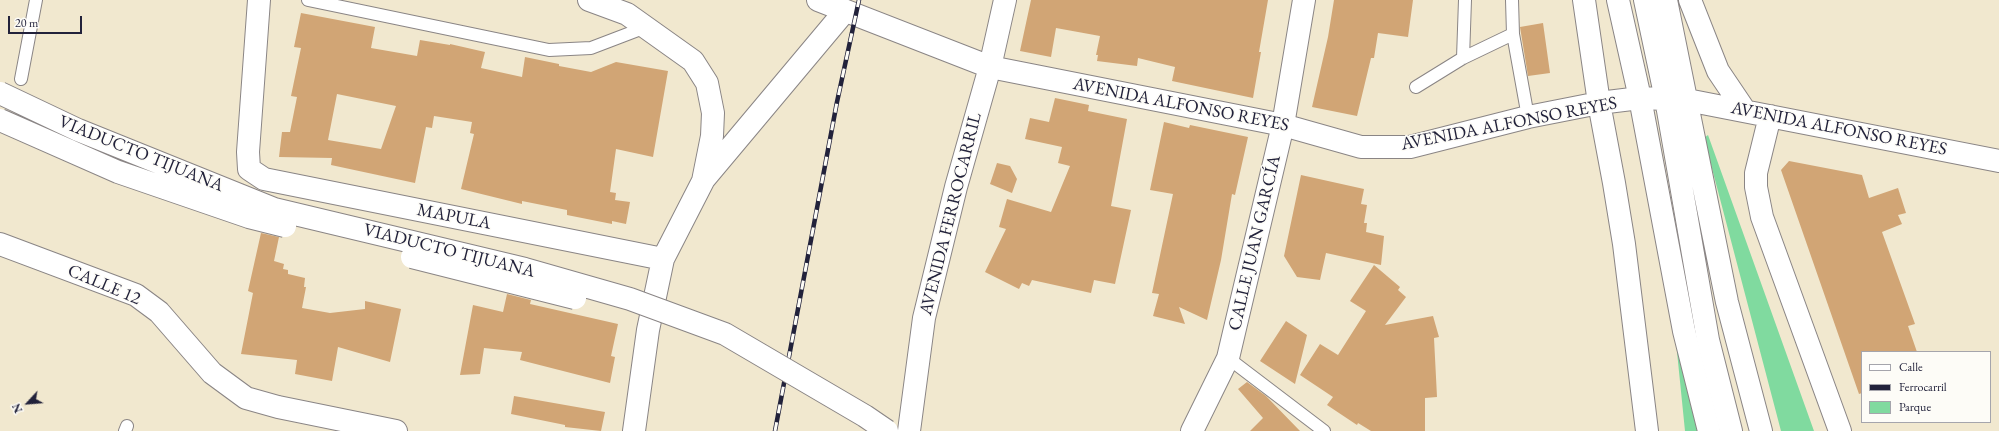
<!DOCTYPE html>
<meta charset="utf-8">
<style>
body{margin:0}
#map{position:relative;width:1999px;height:431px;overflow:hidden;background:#f1e8cf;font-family:"EB Garamond",serif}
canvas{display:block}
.legend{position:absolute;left:1861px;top:351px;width:130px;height:72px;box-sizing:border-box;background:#fdfcf7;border:1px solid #a5a5ac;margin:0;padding:5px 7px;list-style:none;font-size:12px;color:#22223b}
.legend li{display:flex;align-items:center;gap:8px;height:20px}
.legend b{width:20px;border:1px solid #a5a5ac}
.north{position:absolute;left:8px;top:383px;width:40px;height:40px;-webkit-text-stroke:3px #fdfcf7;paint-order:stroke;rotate:244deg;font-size:11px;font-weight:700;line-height:16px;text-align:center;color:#22223b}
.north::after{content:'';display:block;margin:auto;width:14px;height:18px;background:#22223b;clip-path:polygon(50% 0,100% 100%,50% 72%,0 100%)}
.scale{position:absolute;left:8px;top:16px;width:74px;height:18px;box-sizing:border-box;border:2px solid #22223b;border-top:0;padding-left:5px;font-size:12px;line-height:14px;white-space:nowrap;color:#22223b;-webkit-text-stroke:3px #fdfcf7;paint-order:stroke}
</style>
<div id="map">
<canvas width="1999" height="431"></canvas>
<ul class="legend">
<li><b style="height:5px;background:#fff"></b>Calle</li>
<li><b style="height:5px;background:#22223b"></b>Ferrocarril</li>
<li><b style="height:11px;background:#80da9f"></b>Parque</li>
</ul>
<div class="north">N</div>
<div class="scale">20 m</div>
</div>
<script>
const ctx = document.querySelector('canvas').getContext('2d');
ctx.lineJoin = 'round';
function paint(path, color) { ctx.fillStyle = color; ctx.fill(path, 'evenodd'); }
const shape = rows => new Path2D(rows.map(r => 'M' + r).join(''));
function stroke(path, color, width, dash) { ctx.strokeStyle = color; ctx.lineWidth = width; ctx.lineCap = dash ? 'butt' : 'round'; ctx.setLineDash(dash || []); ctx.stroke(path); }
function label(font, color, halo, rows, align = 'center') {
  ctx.font = font + ' "EB Garamond",serif'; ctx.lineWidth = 3; ctx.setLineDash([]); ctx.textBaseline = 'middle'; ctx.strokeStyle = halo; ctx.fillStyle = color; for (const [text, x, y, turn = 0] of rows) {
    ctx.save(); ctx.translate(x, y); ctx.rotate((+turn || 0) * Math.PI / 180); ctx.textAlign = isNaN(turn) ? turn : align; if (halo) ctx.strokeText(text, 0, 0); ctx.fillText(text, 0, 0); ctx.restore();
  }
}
paint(shape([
 [1708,135,1814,431,1781,431,1704,138],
 [1676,342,1698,431,1685,431]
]), '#80da9f');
paint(shape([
 [1031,0,1268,0,1259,52,1261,52,1253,98,1172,81,1175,67,1138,58,1137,66,1097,61,1098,55,1096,55,1100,36,1056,28,1051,57,1020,51],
 [1334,0,1413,0,1408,37,1378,33,1374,58,1371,58,1357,116,1312,107,1328,37],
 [301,13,375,27,371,48,417,56,420,40,450,45,450,44,485,52,481,68,522,77,525,57,559,64,559,66,591,72,616,62,668,71,653,157,616,149,610,192,616,193,615,200,630,202,626,224,612,221,612,224,567,215,567,210,522,201,522,204,461,189,474,134,470,133,472,122,434,116,432,128,426,127,415,183,331,165,332,158,279,157,282,132,290,132,297,97,291,96,301,48,294,47],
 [337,94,396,106,381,149,328,140],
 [1543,23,1550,73,1528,76,1520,27],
 [1055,98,1089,105,1088,111,1127,119,1111,206,1131,210,1115,284,1094,280,1091,293,1032,280,1029,286,1022,283,1019,289,985,272,1006,229,999,227,1007,199,1051,212,1070,166,1058,163,1062,147,1025,139,1030,118,1049,122],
 [1164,122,1189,128,1190,125,1248,137,1235,195,1232,194,1221,260,1207,320,1179,307,1185,324,1153,316,1159,294,1152,293,1173,194,1150,190],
 [1789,161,1862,175,1869,198,1898,188,1906,213,1898,215,1902,224,1882,232,1915,324,1908,326,1917,352,1862,352,1862,393,1859,394,1781,170],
 [997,163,1010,166,1017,179,1012,193,990,184],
 [1301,175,1364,189,1361,204,1367,205,1364,223,1367,223,1366,232,1384,236,1381,265,1326,253,1320,280,1297,277,1284,256],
 [261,233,279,237,274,261,284,264,283,269,288,270,288,274,305,278,304,287,306,287,302,308,330,313,365,309,365,301,401,309,390,362,338,347,332,381,295,374,297,360,241,354,253,293,248,291],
 [1374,265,1400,287,1398,290,1406,297,1385,325,1433,316,1439,337,1434,338,1437,397,1425,398,1425,431,1371,431,1358,423,1357,425,1327,405,1333,397,1300,375,1320,344,1338,355,1366,311,1350,301],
 [507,294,531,300,530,304,618,324,611,356,615,357,610,383,520,360,522,352,484,348,480,374,460,375,473,305,503,312],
 [1286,321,1307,335,1295,384,1260,361],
 [1247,382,1266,396,1300,431,1250,431,1263,418,1238,389],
 [514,396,605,412,601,431,565,427,565,425,511,414]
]), '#d1a575');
const lane = shape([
 [308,0,549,50,591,48,646,27],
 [1512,0,1513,34,1528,117],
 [1463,58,1465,0],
 [21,79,36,0],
 [1416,87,1463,58,1513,34],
 [1228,358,1324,431],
 [125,431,127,426]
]);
const street = shape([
 [259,0,248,152,249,169,264,179,663,259],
 [589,0,627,14,693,61,707,83,713,113,712,136,703,181,663,259,648,330,634,431],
 [990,67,1005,0],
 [705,178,845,11],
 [0,244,136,295,159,312,212,373,246,398,278,407,396,431],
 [1192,431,1228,358,1283,125,1304,0]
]);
const secondary = shape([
 [818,0,990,67,1283,125,1361,147,1410,147,1528,117,1599,103,1640,98,1666,99,1687,100,1999,161],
 [1584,0,1599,103,1614,183,1624,244,1647,431],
 [1618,0,1640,98],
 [1645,0,1666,99,1708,340,1731,431],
 [1666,0,1727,302,1761,431],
 [1690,0,1718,71,1745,111],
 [1770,116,1756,173,1756,187,1762,217,1840,431],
 [909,431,924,318,956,187,990,67]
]);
const highway = shape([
 [1640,98,1684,331,1709,431]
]);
stroke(lane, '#8a8585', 14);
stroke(street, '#8a8585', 24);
stroke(secondary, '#8a8585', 24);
stroke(highway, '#8a8585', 24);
stroke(lane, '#fff', 12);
stroke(street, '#fff', 22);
stroke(secondary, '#fff', 22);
stroke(highway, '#fff', 22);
const rail = shape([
 [775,431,837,102,859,0]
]);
stroke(rail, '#22223b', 4.5);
stroke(rail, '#fdfcf7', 3, [9]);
const highwayBridge = shape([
 [0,93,78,130,274,209,525,269,630,299,725,334,865,416,887,431],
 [0,120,118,172,249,217,285,226],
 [412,257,575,298]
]);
stroke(highwayBridge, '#8a8585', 24, []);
stroke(highwayBridge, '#fff', 22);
label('18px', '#22223b', '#fdfcf7', [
 ["AVENIDA ALFONSO REYES",1181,105,11],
 ["AVENIDA ALFONSO REYES",1509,124,-11],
 ["AVENIDA ALFONSO REYES",1839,129,11],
 ["VIADUCTO TIJUANA",141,154,22],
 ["AVENIDA FERROCARRIL",951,214,-76],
 ["MAPULA",454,217,11],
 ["CALLE JUAN GARCÍA",1255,243,-77],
 ["VIADUCTO TIJUANA",449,251,14],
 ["CALLE 12",104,285,23]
]);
</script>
